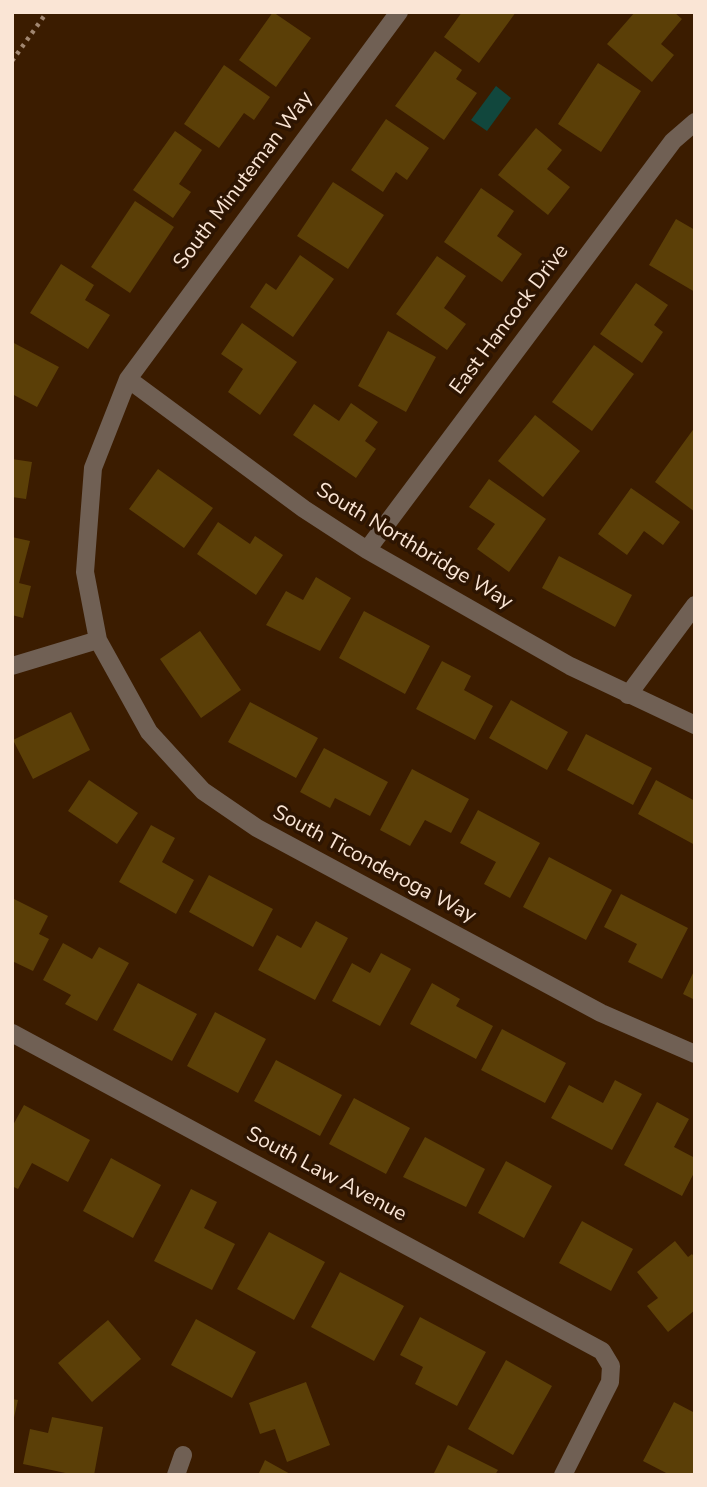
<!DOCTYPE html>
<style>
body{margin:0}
#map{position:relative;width:707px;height:1487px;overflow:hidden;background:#3b1c00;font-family:"Nunito Sans",sans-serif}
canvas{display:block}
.frame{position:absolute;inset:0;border:14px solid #fae5d5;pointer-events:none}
</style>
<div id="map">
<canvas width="707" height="1487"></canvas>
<div class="frame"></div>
</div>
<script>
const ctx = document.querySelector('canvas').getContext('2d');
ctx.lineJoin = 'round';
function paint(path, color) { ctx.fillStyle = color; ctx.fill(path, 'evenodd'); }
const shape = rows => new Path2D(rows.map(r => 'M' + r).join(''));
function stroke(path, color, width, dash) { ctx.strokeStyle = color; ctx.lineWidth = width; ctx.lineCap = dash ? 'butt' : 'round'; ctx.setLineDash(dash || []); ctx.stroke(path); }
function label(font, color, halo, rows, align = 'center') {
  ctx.font = font + ' "Nunito Sans",sans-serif'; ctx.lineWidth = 7; ctx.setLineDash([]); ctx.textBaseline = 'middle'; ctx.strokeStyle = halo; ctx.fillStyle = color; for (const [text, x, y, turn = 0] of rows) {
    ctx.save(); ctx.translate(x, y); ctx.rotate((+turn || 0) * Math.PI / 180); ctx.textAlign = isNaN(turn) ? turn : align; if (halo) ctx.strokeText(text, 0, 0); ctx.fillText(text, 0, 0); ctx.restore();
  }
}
paint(shape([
 [496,86,511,98,487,131,471,120]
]), '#11473d');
paint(shape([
 [273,12,311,38,276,87,239,60],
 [462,12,516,12,479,63,444,37],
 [635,12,674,12,682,19,661,44,674,55,652,82,607,44],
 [435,51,462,70,456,79,477,93,444,140,395,106],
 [598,63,641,91,601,152,558,124],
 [224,65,270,97,254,120,244,113,219,148,184,124],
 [386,119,429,148,407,180,396,172,383,192,351,170],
 [536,128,562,150,547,169,570,187,548,215,498,175],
 [175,131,202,150,179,184,191,192,173,218,133,190],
 [333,182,384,215,348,269,297,236],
 [481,188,514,211,497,236,522,254,502,282,444,242],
 [135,201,174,227,130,293,91,267],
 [676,219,695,230,695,292,649,265],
 [300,255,334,279,293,337,250,307,266,283,276,290],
 [437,256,466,276,444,308,466,324,447,350,396,314],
 [61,264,94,285,85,300,110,315,88,349,30,313],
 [636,283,668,305,654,325,663,332,642,363,600,334],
 [242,323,297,362,260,415,228,392,243,369,221,354],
 [388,331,436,357,406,412,358,386],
 [12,342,59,367,37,407,12,394],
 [594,345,634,374,592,431,552,402],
 [351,403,378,422,365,441,376,449,356,478,293,435,314,404,339,421],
 [535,415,580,451,543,497,498,461],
 [695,427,695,512,655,482],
 [12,459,32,462,26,499,12,497],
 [158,469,213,508,184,548,129,509],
 [489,479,546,519,509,572,477,549,495,524,469,507],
 [631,488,680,522,663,545,644,531,627,555,598,534],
 [218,522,250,544,255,536,283,555,256,595,197,554],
 [12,537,30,541,19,583,31,586,23,618,12,615],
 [559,556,632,595,615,627,542,588],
 [316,577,351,598,320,651,266,625,286,591,303,600],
 [364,611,430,646,405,694,339,658],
 [200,631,241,690,201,718,160,659],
 [442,661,471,676,464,690,493,706,475,740,416,709],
 [511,700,568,732,547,770,489,738],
 [250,702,318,738,296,778,228,742],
 [71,712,90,750,33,779,13,740],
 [586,734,652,768,633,805,567,770],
 [324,748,388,782,370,816,335,798,330,808,300,792],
 [412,769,469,799,451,833,425,820,410,846,380,830],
 [89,780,138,813,117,844,68,811],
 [656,780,695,801,695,845,638,814],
 [478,810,540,843,510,898,484,884,496,862,460,843],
 [151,825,175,838,162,862,194,880,176,914,119,882],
 [549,857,612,890,586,940,523,907],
 [209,875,273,909,253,947,189,912],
 [621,894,688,928,662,979,628,962,637,944,604,927],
 [12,898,48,916,39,934,49,939,33,971,12,961],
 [316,921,348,938,315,1000,258,970,277,935,301,948],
 [63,943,92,959,99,947,129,963,97,1021,65,1004,71,995,43,980],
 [381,953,411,969,380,1026,332,1001,352,963,370,973],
 [695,969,695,1000,683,994],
 [138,983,197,1014,172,1061,113,1030],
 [432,983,460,999,456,1006,493,1026,476,1059,410,1024],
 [215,1012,266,1039,238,1093,187,1066],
 [502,1029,566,1063,545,1103,481,1070],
 [276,1060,342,1095,320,1136,254,1101],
 [615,1080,642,1094,612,1150,551,1118,569,1085,603,1103],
 [354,1098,410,1128,386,1174,329,1144],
 [657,1102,689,1119,674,1147,695,1158,695,1171,682,1196,624,1165],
 [24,1105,90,1140,68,1182,32,1163,18,1189,12,1186,12,1127],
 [425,1137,485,1169,466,1207,403,1177],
 [111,1158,161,1185,133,1238,83,1211],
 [506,1161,552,1186,524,1238,478,1213],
 [191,1189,217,1202,204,1228,235,1244,212,1290,154,1261],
 [582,1221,633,1249,611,1291,559,1263],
 [269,1232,325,1262,294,1320,237,1289],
 [675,1241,688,1257,692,1254,695,1258,695,1310,668,1332,647,1306,658,1298,637,1272],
 [340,1272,404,1306,374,1361,311,1327],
 [420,1317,486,1352,457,1406,415,1384,423,1367,400,1355],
 [196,1319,256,1352,232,1398,171,1365],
 [108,1320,141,1359,92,1402,58,1363],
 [506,1360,552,1386,513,1455,468,1429],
 [306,1382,330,1445,287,1462,275,1429,260,1434,249,1403],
 [12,1399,18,1400,13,1422,12,1421],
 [674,1402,695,1413,693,1475,670,1475,643,1461],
 [52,1417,103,1427,94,1475,75,1475,23,1464,30,1429,48,1433],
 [448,1445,498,1470,495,1475,433,1475],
 [265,1460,292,1475,258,1475]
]), '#5b3f07');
stroke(shape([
 [12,61,47,12]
]), '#a18771', 4.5, [3.5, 5]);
stroke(shape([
 [399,12,128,379,93,468,85,572,98,640,149,732,203,791,257,828,601,1013,695,1054],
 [128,379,304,509,367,550,570,666,695,725],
 [367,550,673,141,695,122],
 [12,666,98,640],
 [628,695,695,605],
 [12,1033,602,1351,611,1366,610,1382,563,1475],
 [176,1475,183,1455]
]), '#706054', 18);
label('21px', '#fae5d5', '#2d1502', [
 ["South Minuteman Way",244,181,-53],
 ["East Hancock Drive",510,320,-53],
 ["South Northbridge Way",414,547,31],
 ["South Ticonderoga Way",374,865,28],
 ["South Law Avenue",326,1175,28]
]);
</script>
